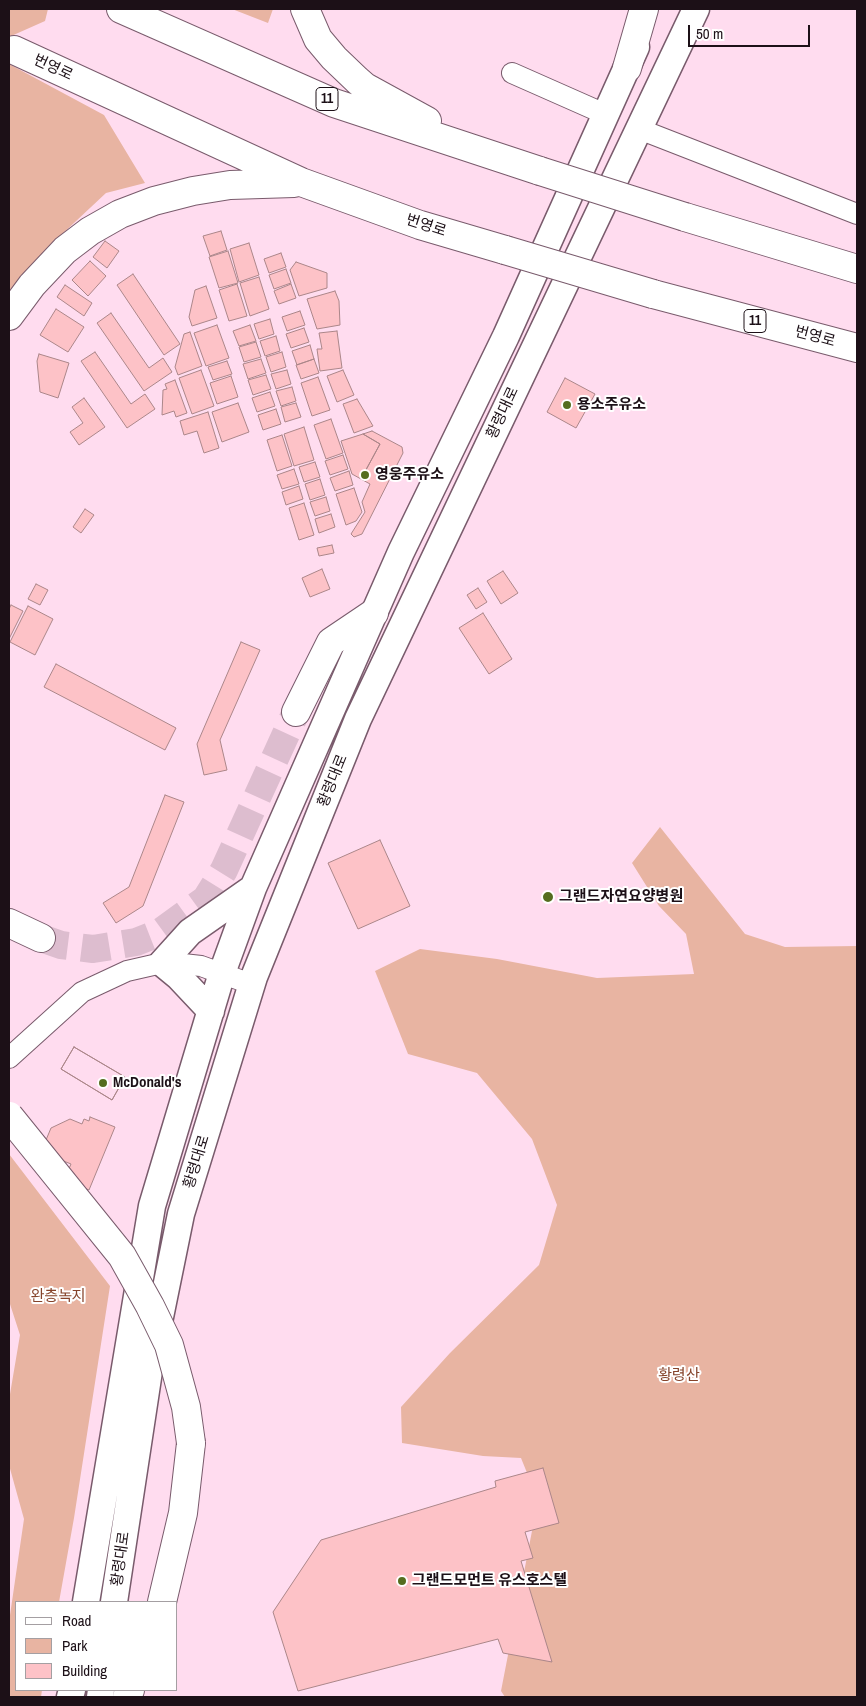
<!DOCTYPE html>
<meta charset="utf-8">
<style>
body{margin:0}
#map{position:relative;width:866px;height:1706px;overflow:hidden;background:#ffdcef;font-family:"Archivo Narrow",sans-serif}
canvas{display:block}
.frame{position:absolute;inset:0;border:10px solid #1c1017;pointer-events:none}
.legend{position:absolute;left:15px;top:1601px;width:162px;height:90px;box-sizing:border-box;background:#fff;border:1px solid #a49fa2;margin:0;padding:6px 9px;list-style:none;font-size:15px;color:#1c1017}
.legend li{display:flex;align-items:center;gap:10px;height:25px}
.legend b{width:25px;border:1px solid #a49fa2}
.scale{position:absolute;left:688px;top:25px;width:122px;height:22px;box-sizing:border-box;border:2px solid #1c1017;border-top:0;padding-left:6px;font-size:15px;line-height:18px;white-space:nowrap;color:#1c1017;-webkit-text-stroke:4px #fff;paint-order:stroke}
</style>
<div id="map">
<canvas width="866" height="1706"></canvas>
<div class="frame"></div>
<ul class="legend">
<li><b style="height:6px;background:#fff"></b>Road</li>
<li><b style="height:14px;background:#e8b4a2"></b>Park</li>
<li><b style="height:14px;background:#fdc2c7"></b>Building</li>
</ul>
<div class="scale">50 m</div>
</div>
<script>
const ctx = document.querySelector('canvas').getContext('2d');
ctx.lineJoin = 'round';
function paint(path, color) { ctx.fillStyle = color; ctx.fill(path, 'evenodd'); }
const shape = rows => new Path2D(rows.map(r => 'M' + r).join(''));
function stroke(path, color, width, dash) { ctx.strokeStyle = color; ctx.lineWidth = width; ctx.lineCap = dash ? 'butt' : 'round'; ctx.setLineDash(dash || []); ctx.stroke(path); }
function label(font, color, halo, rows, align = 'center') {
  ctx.font = font + ' "Archivo Narrow","Noto Sans KR",sans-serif'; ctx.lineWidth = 4; ctx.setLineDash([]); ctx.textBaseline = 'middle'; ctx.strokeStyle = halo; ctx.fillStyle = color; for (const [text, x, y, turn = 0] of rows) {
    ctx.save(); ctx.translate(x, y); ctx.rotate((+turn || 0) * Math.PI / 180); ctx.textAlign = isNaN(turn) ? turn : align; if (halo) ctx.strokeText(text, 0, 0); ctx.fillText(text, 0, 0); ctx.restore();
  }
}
paint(shape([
 [9,9,48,9,45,21,9,37],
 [232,9,273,9,268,23],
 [9,64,104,115,145,183,106,193,59,237,9,291],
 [660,827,745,934,785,947,857,946,857,1697,505,1697,501,1691,538,1500,521,1458,483,1456,402,1443,401,1407,450,1353,539,1265,557,1205,532,1139,477,1073,408,1054,375,971,420,949,497,959,597,978,694,974,686,934,659,906,632,863],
 [9,1154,110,1286,74,1518,59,1602,16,1602,16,1690,42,1690,41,1697,9,1697,9,1622,24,1519,9,1465,9,1400,20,1335,9,1301]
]), '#e8b4a2');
const building = shape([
 [221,231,227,250,210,256,203,236,221,231],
 [105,241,119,251,107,268,93,257,105,241],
 [249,243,259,275,239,282,230,249,249,243],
 [228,251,238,283,219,288,209,257,228,251],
 [281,253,286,267,269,273,264,259,281,253],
 [90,261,106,276,88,296,72,280,90,261],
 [296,262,327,273,327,288,299,296,290,270,296,262],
 [286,269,291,283,274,289,269,275,286,269],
 [133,274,180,344,164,355,117,285,133,274],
 [259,277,269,309,250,316,240,283,259,277],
 [237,284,247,316,229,321,219,290,237,284],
 [291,284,296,298,279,304,274,291,291,284],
 [65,285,92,303,84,316,57,297,65,285],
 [206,286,217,318,192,326,189,317,195,290,206,286],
 [335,291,339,301,340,325,317,329,307,299,335,291],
 [56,309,84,327,68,352,40,335,56,309],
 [300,311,305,325,287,331,282,317,300,311],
 [111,313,149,368,163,358,172,372,144,391,97,323,111,313],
 [270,319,274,334,259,339,254,324,270,319],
 [217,325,229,358,206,366,194,333,217,325],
 [250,325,256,341,239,346,233,331,250,325],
 [304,328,309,342,291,348,286,334,304,328],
 [337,331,342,368,320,371,317,349,322,349,319,333,337,331],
 [190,332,202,366,178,375,175,367,184,334,190,332],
 [276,336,280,351,265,356,260,341,276,336],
 [256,342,261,357,244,362,239,347,256,342],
 [310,345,314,359,297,365,292,351,310,345],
 [95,352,131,404,145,394,155,409,127,428,81,361,95,352],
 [282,352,286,367,271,372,266,357,282,352],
 [39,354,69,363,58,398,40,392,37,361,39,354],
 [261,359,266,373,248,379,243,364,261,359],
 [314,359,319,373,301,379,296,365,314,359],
 [227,361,232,374,213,380,208,367,227,361],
 [201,370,214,406,192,414,179,378,201,370],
 [287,370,291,384,276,389,271,374,287,370],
 [343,370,354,395,337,402,327,376,343,370],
 [266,375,271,389,253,395,248,380,266,375],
 [231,376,238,397,217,404,210,383,231,376],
 [318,377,330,410,312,416,301,383,318,377],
 [565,378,595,394,576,428,547,412,565,378],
 [175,380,187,413,176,417,174,411,162,415,163,390,167,389,165,384,175,380],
 [292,387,296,401,281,406,276,391,292,387],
 [270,392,275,406,257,412,252,398,270,392],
 [84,398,105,427,79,445,70,432,83,423,72,407,84,398],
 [357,399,373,426,354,433,343,404,357,399],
 [238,403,249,432,222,442,212,412,238,403],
 [296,403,301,417,285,422,281,407,296,403],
 [276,409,281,424,263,430,258,415,276,409],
 [208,412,219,448,204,453,197,431,184,435,180,421,208,412],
 [331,419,343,453,326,459,314,425,331,419],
 [304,427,314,460,294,466,284,434,304,427],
 [372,431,402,447,403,453,362,534,354,537,351,534,365,512,362,502,370,484,361,479,380,444,363,434,372,431],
 [363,434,380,444,361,479,352,474,341,441,363,434],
 [282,435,292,466,277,471,267,440,282,435],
 [343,455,348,469,330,475,325,461,343,455],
 [315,462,320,477,304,482,299,467,315,462],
 [294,469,299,484,282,489,277,475,294,469],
 [349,471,353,485,335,491,330,478,349,471],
 [320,479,325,495,310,500,305,484,320,479],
 [299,486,303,499,286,505,282,492,299,486],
 [354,488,362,512,356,521,346,525,336,494,354,488],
 [326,497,330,511,315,516,310,502,326,497],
 [304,503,314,535,299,540,289,508,304,503],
 [85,509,94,515,81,533,73,527,85,509],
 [331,514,335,527,319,533,315,519,331,514],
 [332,545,334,553,319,556,317,548,332,545],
 [322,569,330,589,310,597,302,578,322,569],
 [503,571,518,593,501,604,487,581,503,571],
 [36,584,48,590,40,605,28,599,36,584],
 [478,588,487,602,476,609,467,595,478,588],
 [11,605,23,611,9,639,9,609,11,605],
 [28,606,53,619,35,655,10,642,28,606],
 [483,613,512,659,489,674,459,628,483,613],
 [241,642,260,650,220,740,227,770,204,775,197,744,241,642],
 [56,664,176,728,165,750,44,687,56,664],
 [165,795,184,802,143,906,116,923,103,903,129,887,165,795],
 [380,840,410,906,358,929,328,863,380,840],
 [74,1047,125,1077,112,1100,61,1069,74,1047],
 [74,1047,125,1077,112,1100,61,1069,74,1047],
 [90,1117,115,1127,89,1190,64,1180,71,1164,41,1152,51,1128,70,1119,82,1124,84,1119,89,1121,90,1117],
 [543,1468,559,1523,525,1532,533,1558,521,1561,552,1662,503,1653,498,1639,298,1691,273,1612,321,1540,496,1487,495,1481,543,1468]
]);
paint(building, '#fdc2c7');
stroke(building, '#ab8689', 1);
stroke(shape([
 [41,938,61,945,93,949,136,942,159,933,206,899,224,870,296,712]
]), '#ddbdcf', 28, [28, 14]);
const minor = shape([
 [512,73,607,115],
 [639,129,857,214],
 [9,1058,82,992,127,971,162,963,183,964,201,966,251,984]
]);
const major = shape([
 [211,1011,179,977,162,963,190,932,253,888],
 [86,1602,152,1206,222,973,253,888,401,552,506,336,636,47],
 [114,1602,149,1371,181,1214,254,977,358,719,696,9],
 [70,1697,72,1690],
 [100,1697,101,1690]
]);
const highway = shape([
 [121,9,334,103,540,171],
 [305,9,318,39,334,58,357,80,365,87,427,121],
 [14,50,301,182,420,225,505,250],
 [627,68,644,9],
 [685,217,857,269],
 [653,294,857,348],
 [9,316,32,285,65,250,90,231,120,214,154,201,193,191,230,185,294,183],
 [296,712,331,642,374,613],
 [9,923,41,938],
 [162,1602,183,1513,191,1443],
 [127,1697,130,1690]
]);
stroke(minor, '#795b6c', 22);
stroke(major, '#795b6c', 29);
stroke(highway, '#795b6c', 30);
stroke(minor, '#fff', 20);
stroke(major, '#fff', 26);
stroke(highway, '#fff', 28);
const highwayBridge = shape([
 [540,171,685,217],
 [505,250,653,294],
 [9,1116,122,1256,150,1306,169,1345,186,1407,191,1443]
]);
stroke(highwayBridge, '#795b6c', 30, []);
stroke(highwayBridge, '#fff', 28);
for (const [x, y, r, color] of [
 [567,405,5,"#556d1f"],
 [365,475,5,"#556d1f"],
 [548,897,6,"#556d1f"],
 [103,1083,5,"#556d1f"],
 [402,1581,5,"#556d1f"]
]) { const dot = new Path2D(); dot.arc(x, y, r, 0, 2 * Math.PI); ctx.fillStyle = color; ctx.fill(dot); stroke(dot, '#fff', 2); }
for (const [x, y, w] of [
 [327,99,22],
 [755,321,22]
]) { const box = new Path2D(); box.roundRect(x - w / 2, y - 11.5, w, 23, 4); ctx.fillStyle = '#fff'; ctx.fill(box); stroke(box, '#1c1017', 1); }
label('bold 14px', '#1c1017', null, [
 ["11",327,99],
 ["11",755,321]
]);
label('15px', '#1c1017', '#fff', [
 ["번영로",53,68,25],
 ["번영로",426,226,18],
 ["번영로",815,337,15],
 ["황령대로",503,413,-65],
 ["황령대로",333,781,-68],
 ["황령대로",197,1162,-73],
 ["황령대로",121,1559,-82]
]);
label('bold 15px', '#1c1017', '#fff', [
 ["용소주유소",577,405],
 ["영웅주유소",375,475],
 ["그랜드자연요양병원",559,897],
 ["McDonald's",113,1083],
 ["그랜드모먼트 유스호스텔",412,1581]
], 'left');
label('15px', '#85432a', '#fff', [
 ["완층녹지",58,1297],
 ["황령산",679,1376]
]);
</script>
